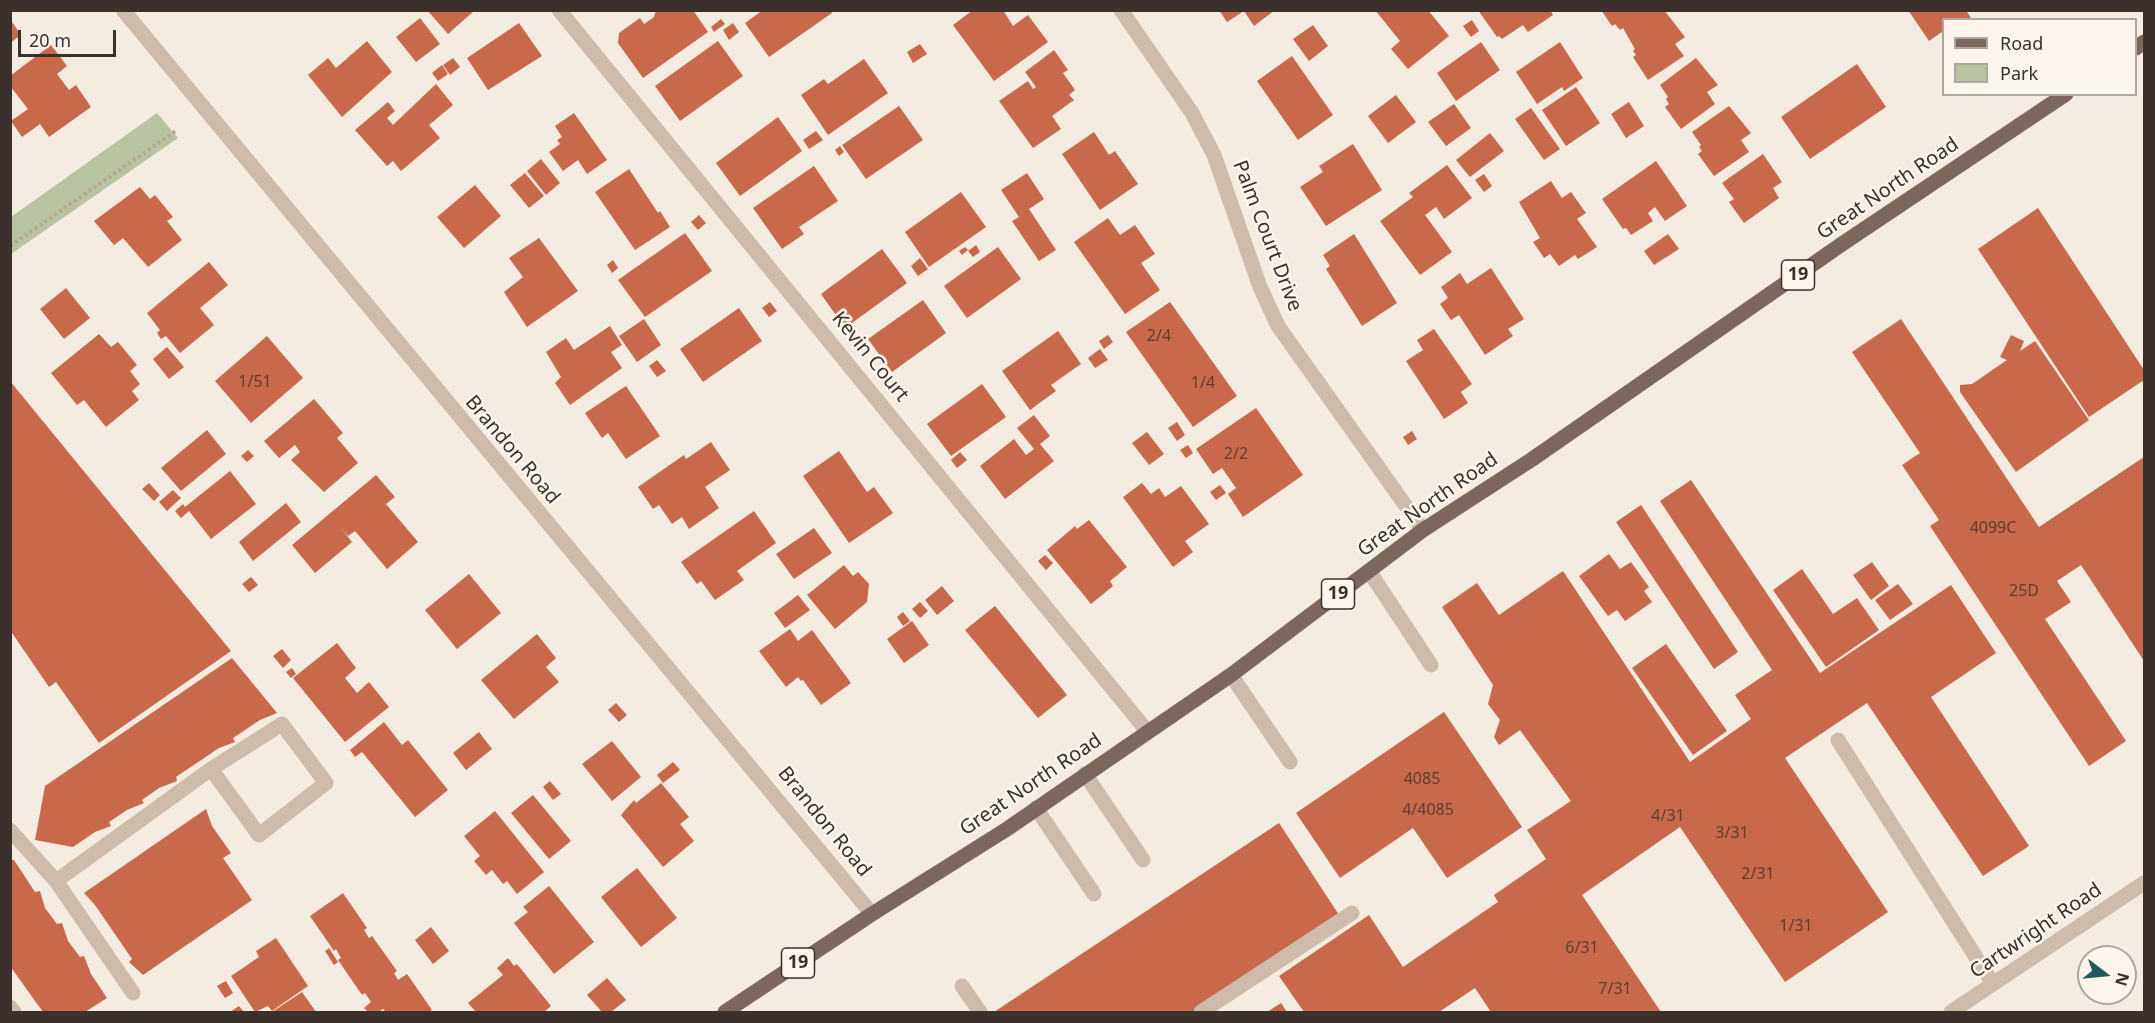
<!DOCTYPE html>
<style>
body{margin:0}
#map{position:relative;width:2155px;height:1023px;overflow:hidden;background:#f4ebe1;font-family:"Noto Sans",sans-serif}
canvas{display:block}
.frame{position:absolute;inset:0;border:12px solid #3b302b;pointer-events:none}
.legend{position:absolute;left:1942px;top:18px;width:195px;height:78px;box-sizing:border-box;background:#fbf5ee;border:2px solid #aea6a0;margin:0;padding:8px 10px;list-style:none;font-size:18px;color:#3b302b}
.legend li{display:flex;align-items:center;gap:12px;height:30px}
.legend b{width:30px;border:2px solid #aea6a0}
.north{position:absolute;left:2077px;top:945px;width:60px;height:60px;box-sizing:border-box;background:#fbf5ee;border:2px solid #aea6a0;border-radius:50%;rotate:106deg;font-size:16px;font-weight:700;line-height:24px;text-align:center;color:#3b302b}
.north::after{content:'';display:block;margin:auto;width:21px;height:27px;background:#1f5a5e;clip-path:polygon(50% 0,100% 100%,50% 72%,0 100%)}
.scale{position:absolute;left:18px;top:30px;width:98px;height:27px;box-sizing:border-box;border:3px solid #3b302b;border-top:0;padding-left:8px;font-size:18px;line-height:21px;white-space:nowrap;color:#3b302b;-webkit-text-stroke:4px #fbf5ee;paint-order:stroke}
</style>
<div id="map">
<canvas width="2155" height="1023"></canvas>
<div class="frame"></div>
<ul class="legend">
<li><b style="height:8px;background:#7d675c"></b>Road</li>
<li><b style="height:16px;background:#b8c4a0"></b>Park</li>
</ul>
<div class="north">N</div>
<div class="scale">20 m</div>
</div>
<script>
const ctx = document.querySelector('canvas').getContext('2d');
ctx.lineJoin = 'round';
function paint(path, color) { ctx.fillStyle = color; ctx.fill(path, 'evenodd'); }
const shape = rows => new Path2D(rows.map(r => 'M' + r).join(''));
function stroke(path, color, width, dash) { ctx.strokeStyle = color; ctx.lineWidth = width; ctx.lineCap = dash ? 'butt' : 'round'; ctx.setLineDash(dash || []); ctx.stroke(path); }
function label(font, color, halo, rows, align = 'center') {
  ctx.font = font + ' "Noto Sans",sans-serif'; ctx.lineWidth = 5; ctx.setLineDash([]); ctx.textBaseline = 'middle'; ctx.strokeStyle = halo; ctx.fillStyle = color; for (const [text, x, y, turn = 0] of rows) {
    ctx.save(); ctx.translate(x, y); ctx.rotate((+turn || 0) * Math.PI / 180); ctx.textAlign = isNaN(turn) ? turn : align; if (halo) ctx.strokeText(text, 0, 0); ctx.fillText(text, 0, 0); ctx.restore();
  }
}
paint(shape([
 [157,113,178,138,11,254,11,217]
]), '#b8c4a0');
paint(shape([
 [427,10,475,10,448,34],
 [656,10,693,10,708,32,643,78,618,43,619,33,640,18,644,24,654,17],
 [763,10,831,10,832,13,769,57,745,23],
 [973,10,1003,10,1013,26,1028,15,1048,42,994,81,953,25],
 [1219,10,1275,10,1254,26,1244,11,1227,22],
 [1375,10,1428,10,1449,36,1408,69,1391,49,1400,41],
 [1478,10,1550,10,1553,15,1528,32,1523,25,1502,39,1499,36,1497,37],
 [1601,10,1664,10,1685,37,1675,44,1684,56,1648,80,1633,57,1636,55,1633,51,1635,49,1623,28,1620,30,1615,24,1612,26],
 [1908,10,1966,10,1972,20,1944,20,1944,35,1942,32,1929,41],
 [420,18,440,44,416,62,396,37],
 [10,19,21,35,10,43],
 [721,19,725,24,714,32,711,27],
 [1472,20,1479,31,1471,37,1463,26],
 [519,23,542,56,488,90,467,58],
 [733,23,739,32,729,40,723,30],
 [1313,25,1328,46,1309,61,1293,39],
 [367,41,392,72,342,117,308,75,328,58,336,68],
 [718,41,743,76,680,121,655,86],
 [1481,42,1500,70,1456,101,1437,73],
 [1560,42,1583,78,1564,91,1562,87,1537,104,1516,72],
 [920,44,927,54,913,63,907,52],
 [51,45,67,66,57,74,69,90,76,85,91,107,49,137,40,124,22,137,11,121,28,109,10,86,10,76],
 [1054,50,1068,70,1063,73,1075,90,1069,95,1074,100,1052,116,1061,129,1033,148,999,101,1028,81,1033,89,1036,87,1025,72],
 [1292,56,1333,115,1298,140,1257,81],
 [453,58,460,67,450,75,443,65],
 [1696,58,1718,85,1707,92,1715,104,1681,129,1665,107,1669,104,1666,99,1668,97,1660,85],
 [864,59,888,93,828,135,801,95,824,79,828,84],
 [1857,64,1886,107,1810,159,1781,117],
 [442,65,448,74,438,81,432,73],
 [436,84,453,105,429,125,440,138,401,171,393,161,387,166,355,130,388,102,395,111,387,118,393,125],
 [1576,87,1600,123,1566,146,1542,110],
 [1396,95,1416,122,1388,143,1368,116],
 [1629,102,1644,126,1626,138,1611,114],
 [1454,104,1471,128,1446,146,1428,122],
 [899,106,923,140,866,179,842,145],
 [1729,106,1751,133,1741,140,1749,152,1714,176,1698,154,1702,151,1699,147,1701,145,1692,132],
 [1531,108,1560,149,1544,160,1515,119],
 [574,113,607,160,587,174,578,160,563,171,549,152,560,144,557,140,562,137,555,126],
 [778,117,802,151,740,196,716,163],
 [816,131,823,140,809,149,803,140],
 [1094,132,1109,155,1115,151,1138,184,1100,210,1062,154],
 [1490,133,1504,151,1470,177,1456,160],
 [1353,144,1382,190,1326,226,1300,187,1323,172,1319,166],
 [840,146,844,152,839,156,835,150],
 [1763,154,1782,182,1773,188,1779,198,1744,223,1729,202,1734,199,1722,183],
 [541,159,560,183,546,195,527,171],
 [1656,161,1687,206,1665,221,1655,207,1648,213,1653,221,1631,235,1626,228,1623,229,1602,199],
 [1447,165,1472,198,1444,219,1436,207,1425,215,1452,252,1420,275,1380,221,1413,197,1409,193],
 [814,166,838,201,799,227,804,234,782,249,753,208],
 [629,169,658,213,660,211,670,227,635,250,595,192],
 [525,173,544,196,529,208,510,185],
 [1027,173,1044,199,1029,209,1056,250,1039,261,1012,221,1019,217,1001,190],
 [1484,174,1492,186,1484,192,1475,180],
 [1551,181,1562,198,1571,192,1586,213,1577,219,1597,247,1578,259,1575,255,1559,266,1550,254,1544,258,1533,242,1540,238,1519,202],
 [475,185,501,216,464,248,437,217],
 [140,187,150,199,155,195,173,217,167,221,182,240,148,267,123,238,114,245,94,221],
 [961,192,986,227,929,267,905,232],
 [2038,208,2144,370,2144,380,2089,417,1978,249],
 [699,215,706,223,698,230,691,222],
 [1108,218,1120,235,1135,225,1155,254,1141,263,1160,290,1125,314,1074,242],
 [685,233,712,271,645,317,618,280],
 [1354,234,1397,303,1362,326,1326,269,1330,266,1323,255],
 [1668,234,1679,249,1654,265,1644,251],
 [539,238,578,291,527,327,504,292,523,277,509,258],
 [976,245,980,252,973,257,968,251],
 [965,247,968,250,962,255,959,251],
 [998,247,1021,279,967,318,944,286],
 [882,249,907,283,845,328,821,294],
 [920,258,928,269,918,276,911,266],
 [613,260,618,268,612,273,607,265],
 [209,262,228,285,200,308,214,325,180,353,166,336,161,339,157,333,160,330,147,313],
 [1491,268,1524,319,1508,329,1513,336,1485,355,1459,315,1451,320,1440,304,1448,298,1441,287,1460,273,1467,284],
 [66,288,90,318,64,339,40,309],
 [923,300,946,333,892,372,868,339],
 [770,302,777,311,769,317,762,308],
 [1170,302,1237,396,1193,427,1126,332],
 [739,308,762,341,703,382,680,349],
 [644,319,661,345,637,362,619,336],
 [1901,319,2039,527,2144,457,2144,661,2081,565,2057,581,2071,602,2045,619,2126,741,2089,766,1930,526,1939,520,1902,465,1920,453,1852,352],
 [610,326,622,345,611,352,622,368,570,405,555,383,561,377,546,352,566,338,574,350],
 [1434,329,1472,384,1461,392,1468,403,1444,419,1406,361,1423,350,1417,340],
 [1058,331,1081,364,1051,385,1056,391,1030,410,1002,371],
 [99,334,111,347,118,342,137,365,130,371,140,384,132,391,139,400,106,427,84,400,77,405,51,373],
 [1108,335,1113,342,1104,349,1099,341],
 [2011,335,2024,341,2020,351,2035,341,2089,420,2016,472,1960,392,1960,385,1972,384,2007,360,2000,357],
 [267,336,303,378,251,423,215,381],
 [167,347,184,367,169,379,153,359],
 [1100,349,1108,360,1095,368,1088,358],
 [657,360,666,371,657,377,649,366],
 [10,381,231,651,99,743,56,682,49,687,10,630],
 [982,384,1006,417,951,456,927,424],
 [626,386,660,436,626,459,608,433,602,438,585,413],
 [314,399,343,433,337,438,358,463,324,492,291,460,300,452,295,445,279,458,264,441],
 [1256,408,1303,475,1243,517,1228,494,1236,488,1222,468,1213,474,1196,449],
 [1034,415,1050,436,1040,444,1054,461,1005,499,980,466,1014,439,1026,455,1034,449,1017,428],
 [1177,422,1185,435,1177,441,1168,428],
 [207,430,226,454,181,491,161,468],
 [1412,431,1417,439,1408,445,1403,437],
 [1147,432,1164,454,1149,465,1132,443],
 [711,442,730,470,705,487,719,508,689,529,682,517,672,524,659,505,653,509,638,487,684,455,686,459],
 [1188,445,1193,453,1186,458,1180,450],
 [248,450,254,456,247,462,241,456],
 [839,451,867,492,874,487,893,513,849,543,803,476],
 [960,452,967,460,957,468,951,460],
 [230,471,256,504,211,539,189,511,181,518,175,511,183,504,185,507],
 [376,475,395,497,386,504,418,542,387,569,355,531,348,536,341,528,352,542,315,573,292,545],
 [1691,480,1820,673,1951,585,1996,653,1931,697,2029,846,1983,876,1867,703,1785,758,1888,912,1785,982,1680,827,1582,895,1661,1012,1491,1012,1475,988,1439,1012,1304,1012,1279,976,1369,915,1403,967,1498,902,1494,895,1546,859,1527,830,1571,801,1520,730,1499,745,1494,737,1500,720,1488,704,1493,685,1442,607,1477,583,1499,615,1563,571,1690,762,1751,719,1735,695,1772,670,1660,501],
 [149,483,160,495,154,501,142,489],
 [1142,483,1151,494,1159,488,1165,497,1181,486,1209,524,1185,541,1193,552,1173,567,1123,497],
 [1220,485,1226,493,1216,500,1210,492],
 [173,490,181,498,167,511,159,502],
 [286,503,301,522,253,561,239,542],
 [1641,505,1738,652,1714,669,1616,522],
 [754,511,776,543,737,571,744,580,715,600,701,581,697,584,681,562],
 [1089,520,1127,567,1110,581,1113,586,1091,604,1047,550,1075,526,1077,529],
 [814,528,832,553,794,579,776,554],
 [1609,554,1620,569,1631,562,1649,587,1644,591,1652,602,1625,621,1617,610,1608,616,1579,576],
 [1045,555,1053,563,1046,570,1038,561],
 [1872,562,1889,586,1871,600,1853,575],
 [844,565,853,576,858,572,869,584,867,602,835,629,807,595],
 [1802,569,1833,614,1857,598,1879,630,1826,667,1773,590],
 [469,574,501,613,457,649,425,610],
 [251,577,258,585,249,592,242,584],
 [1898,584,1913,604,1890,620,1875,600],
 [942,586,954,601,937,615,925,600],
 [798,595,810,610,785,628,774,613],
 [920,602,928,611,920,618,912,609],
 [995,606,1067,695,1038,718,965,630],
 [903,612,910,621,903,626,897,617],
 [912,621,929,645,904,663,887,639],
 [790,629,798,641,812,630,851,683,821,705,803,680,801,681,798,677,786,687,759,651],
 [537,634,556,658,546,667,559,682,514,719,481,680],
 [337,643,356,668,345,678,357,693,369,682,389,707,345,742,293,678],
 [1666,644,1727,731,1693,755,1632,668],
 [282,649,291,660,283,668,273,656],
 [232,658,277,713,260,720,233,738,235,742,219,748,176,777,177,781,159,788,142,800,144,803,127,810,109,822,111,826,95,832,73,847,35,840,45,786],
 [292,668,296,674,291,678,286,672],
 [616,703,627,715,619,722,608,710],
 [1444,712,1522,827,1447,878,1413,828,1340,878,1296,813],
 [384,722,402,745,408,740,448,790,415,817,362,752,355,757,350,750],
 [479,732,492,749,466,770,453,753],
 [612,741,641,777,612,801,582,764],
 [673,762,680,770,663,783,657,775],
 [550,781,561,794,553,800,543,787],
 [661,783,689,817,680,824,694,841,663,867,621,815,634,800,636,803],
 [533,795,571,841,549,859,511,813],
 [206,809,212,826,231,853,223,858,252,900,143,975,129,962,132,959,95,905,84,893],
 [495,811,544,872,517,894,507,881,503,884,492,870,486,875,474,861,480,856,464,836],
 [1279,823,1339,915,1193,1012,994,1012],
 [10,860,14,860,35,892,40,891,45,908,57,924,62,923,68,941,80,957,84,956,91,974,107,998,85,1012,43,1012,10,966],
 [637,868,677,918,641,947,601,897],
 [549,886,594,942,554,974,514,923,528,912,523,907],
 [343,893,367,928,364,930,369,938,372,936,397,971,394,973,398,980,407,974,432,1010,428,1012,386,1012,383,1009,378,1012,368,1012,364,1008,371,1002,365,993,362,995,338,960,341,958,336,949,334,951,310,916],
 [431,927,449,951,433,964,415,940],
 [276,938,308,986,272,1011,268,1006,255,1012,231,976,259,957,256,951],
 [329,948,338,962,334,965,325,951],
 [508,958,514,966,517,964,551,1006,544,1012,476,1012,468,1003,503,975,497,968],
 [607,978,626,1000,611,1012,602,1012,587,995],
 [226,981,233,993,225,998,217,986],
 [302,992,316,1012,272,1012],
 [1281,1003,1287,1012,1267,1012],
 [239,1006,244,1012,230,1012]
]), '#c8694b');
stroke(shape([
 [10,246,177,130]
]), '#b9a596', 4, [3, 3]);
stroke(shape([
 [1369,571,1431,665],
 [1231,675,1290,762],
 [1838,740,1993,984],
 [1085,774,1143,860],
 [1036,808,1094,894],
 [10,830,56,881,211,769,282,724,326,783,259,835,211,769],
 [56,881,133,993],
 [962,986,980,1012],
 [10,1007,14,1012],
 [1201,1012,1352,913]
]), '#cdbbac', 15);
stroke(shape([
 [123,10,872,914],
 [559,10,1147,731],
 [1121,10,1192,113,1214,155,1260,287,1278,326,1423,530],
 [1951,1012,2144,883]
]), '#cdbbac', 15);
stroke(shape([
 [2136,48,2144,42],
 [725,1012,872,914,1007,829,1231,675,1423,530,1531,460,1842,244,2066,94]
]), '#7d675c', 15);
label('16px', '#5e3e33', null, [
 ["2/4",1159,336],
 ["1/51",255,382],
 ["1/4",1203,383],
 ["2/2",1236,454],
 ["4099C",1993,528],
 ["25D",2024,591],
 ["4085",1422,779],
 ["4/4085",1428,810],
 ["4/31",1668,816],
 ["3/31",1732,833],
 ["2/31",1758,874],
 ["1/31",1796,926],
 ["6/31",1582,948],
 ["7/31",1615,989]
]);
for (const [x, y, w] of [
 [1798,275,33],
 [1338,594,33],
 [798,963,33]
]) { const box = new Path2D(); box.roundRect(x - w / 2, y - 15, w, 30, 4.5); ctx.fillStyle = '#fbf5ee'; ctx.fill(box); stroke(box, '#3b302b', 1.5); }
label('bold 18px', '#3b302b', null, [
 ["19",1798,275],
 ["19",1338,594],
 ["19",798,963]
]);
label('20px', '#3b302b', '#fbf5ee', [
 ["Great North Road",1888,189,-34],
 ["Palm Court Drive",1267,236,69],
 ["Kevin Court",870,357,51],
 ["Brandon Road",512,450,50],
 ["Great North Road",1428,505,-35],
 ["Great North Road",1031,785,-34],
 ["Brandon Road",824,822,51],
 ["Cartwright Road",2036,931,-34]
]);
</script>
